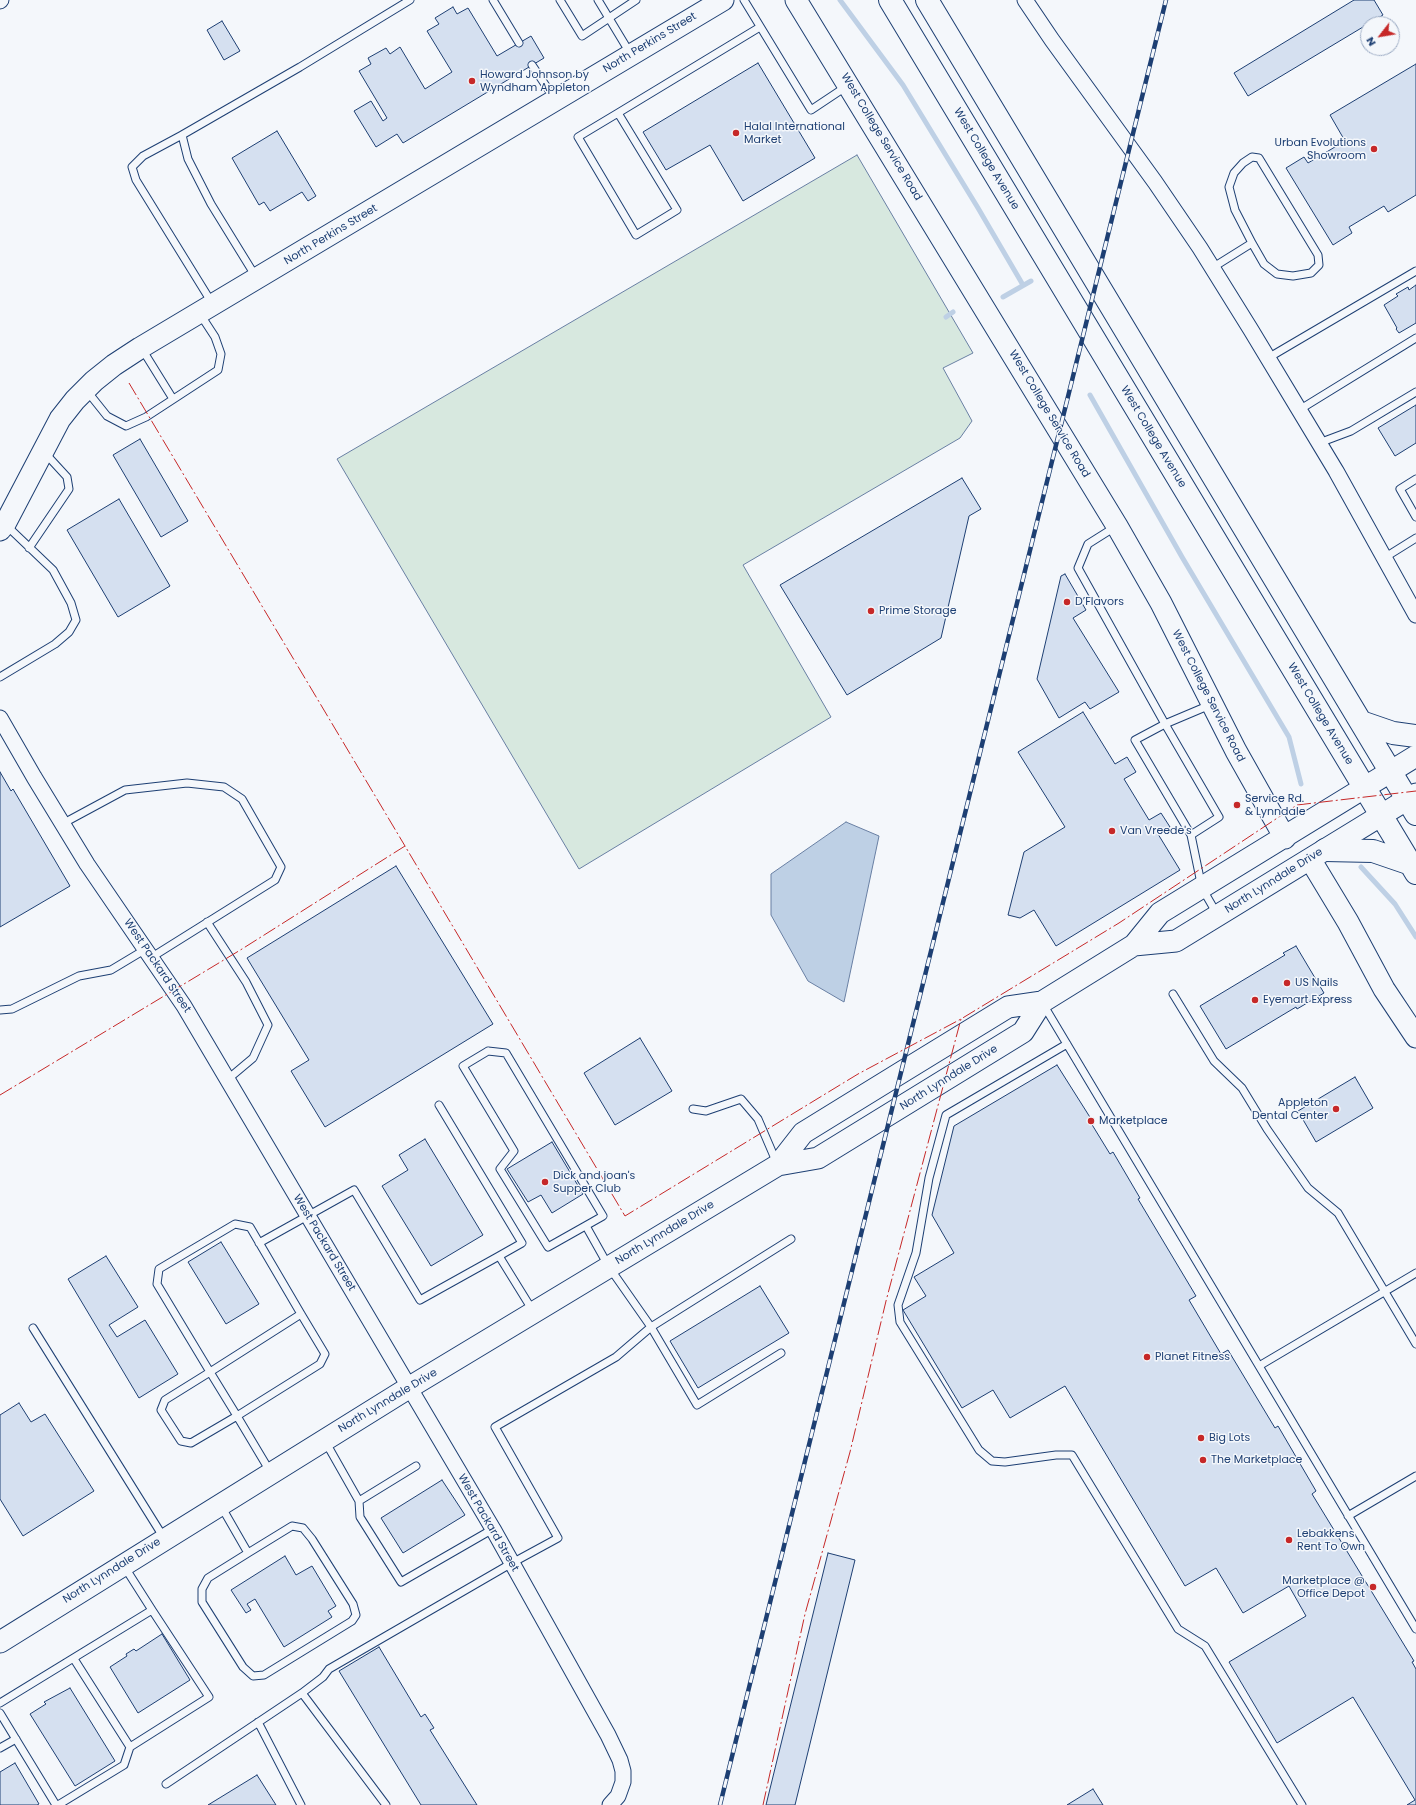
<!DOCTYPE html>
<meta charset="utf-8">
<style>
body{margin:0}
#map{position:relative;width:1416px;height:1805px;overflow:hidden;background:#f4f7fb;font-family:Poppins,sans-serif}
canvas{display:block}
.north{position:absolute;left:1360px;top:16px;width:40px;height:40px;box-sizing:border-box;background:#f4f7fb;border:1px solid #9eadc5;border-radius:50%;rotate:239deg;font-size:11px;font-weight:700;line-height:16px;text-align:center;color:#1d3f73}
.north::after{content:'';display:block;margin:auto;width:14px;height:18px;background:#c62828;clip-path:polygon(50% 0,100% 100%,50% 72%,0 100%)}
</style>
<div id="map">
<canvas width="1416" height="1805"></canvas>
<div class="north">N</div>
</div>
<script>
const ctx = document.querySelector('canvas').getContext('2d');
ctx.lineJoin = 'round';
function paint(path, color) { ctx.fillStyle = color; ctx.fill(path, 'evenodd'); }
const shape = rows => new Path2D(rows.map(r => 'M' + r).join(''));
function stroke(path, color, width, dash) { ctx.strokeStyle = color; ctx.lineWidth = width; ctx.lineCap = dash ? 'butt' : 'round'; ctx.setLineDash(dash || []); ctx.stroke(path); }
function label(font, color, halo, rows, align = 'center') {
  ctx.font = font + ' Poppins,sans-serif'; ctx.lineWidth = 3; ctx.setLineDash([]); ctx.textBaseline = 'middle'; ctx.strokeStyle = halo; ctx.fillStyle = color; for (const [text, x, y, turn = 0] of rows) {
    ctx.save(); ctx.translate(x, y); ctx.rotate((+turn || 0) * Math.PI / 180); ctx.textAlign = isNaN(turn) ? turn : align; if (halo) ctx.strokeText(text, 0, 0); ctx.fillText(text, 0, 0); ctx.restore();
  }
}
const green = shape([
 [857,155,973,353,943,368,972,421,960,438,743,565,831,717,579,869,337,459,857,155]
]);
paint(green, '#d7e8df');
stroke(green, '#687fa3', 1);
const water = shape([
 [846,822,879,836,844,1002,808,981,771,915,771,874,846,822]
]);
paint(water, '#bed0e5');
stroke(water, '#687fa3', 1);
stroke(shape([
 [840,0,903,85,978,208,1023,285],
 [1003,297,1031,281],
 [946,317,953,312],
 [1090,395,1182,557,1289,737,1301,784],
 [1361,867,1395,904,1416,937]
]), '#bed0e5', 5);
const building = shape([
 [1354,0,1374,0,1383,15,1248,96,1234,73,1354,0],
 [453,7,457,14,468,8,497,56,531,36,544,58,403,143,397,134,376,147,354,111,371,101,383,121,387,118,359,71,371,64,368,58,386,48,390,54,400,47,425,89,452,72,427,31,439,24,435,18,453,7],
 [222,21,240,51,224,60,207,30,222,21],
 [758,63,815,158,743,201,710,145,666,170,643,132,758,63],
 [1416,64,1416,195,1388,212,1384,206,1349,227,1352,233,1333,245,1286,168,1304,157,1308,163,1345,141,1330,115,1416,64],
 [277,131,316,196,308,201,302,192,270,211,264,202,259,205,232,158,277,131],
 [1416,285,1416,323,1399,333,1396,329,1397,328,1384,305,1398,296,1396,294,1408,287,1409,290,1416,285],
 [1416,405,1416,443,1395,456,1378,428,1416,405],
 [140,439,188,521,161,537,113,455,140,439],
 [962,478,981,509,969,516,941,638,847,695,780,585,962,478],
 [119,499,170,586,118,617,67,530,119,499],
 [1065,574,1086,610,1073,618,1119,692,1090,709,1085,702,1059,718,1037,679,1061,576,1065,574],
 [1083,712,1115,764,1127,757,1136,772,1124,779,1149,820,1161,813,1170,827,1158,834,1180,870,1056,946,1034,910,1020,918,1008,915,1024,852,1065,827,1018,752,1083,712],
 [0,772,11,791,13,789,70,886,0,927,0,772],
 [396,866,493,1024,325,1127,291,1071,309,1060,247,958,396,866],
 [1296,946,1324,993,1297,1009,1296,1007,1226,1049,1200,1006,1285,955,1283,953,1296,946],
 [640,1038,672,1091,615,1125,584,1073,640,1038],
 [1057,1065,1093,1122,1091,1123,1110,1154,1113,1152,1140,1198,1138,1199,1196,1296,1189,1300,1221,1354,1228,1350,1275,1428,1278,1426,1316,1491,1312,1494,1414,1661,1412,1662,1416,1669,1416,1805,1407,1805,1415,1800,1353,1697,1277,1743,1229,1662,1306,1616,1289,1586,1243,1613,1216,1568,1185,1586,1065,1386,1010,1418,993,1390,962,1408,903,1310,926,1296,914,1277,954,1253,932,1215,954,1126,1057,1065],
 [1355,1077,1373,1108,1316,1142,1298,1111,1355,1077],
 [425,1139,483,1235,431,1266,382,1186,408,1170,399,1155,425,1139],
 [552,1142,583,1194,552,1213,541,1195,528,1202,507,1169,552,1142],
 [221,1242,259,1304,226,1324,188,1262,221,1242],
 [106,1256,138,1307,109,1325,117,1337,145,1320,178,1374,139,1398,68,1279,106,1256],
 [760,1286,789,1333,698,1388,670,1341,760,1286],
 [19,1403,31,1422,45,1414,94,1491,23,1536,0,1499,0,1415,19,1403],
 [442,1480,465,1515,403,1553,381,1518,442,1480],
 [828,1553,855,1560,795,1805,766,1805,828,1553],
 [285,1556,296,1575,312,1566,336,1606,328,1611,332,1617,284,1647,255,1599,247,1604,251,1610,246,1613,231,1590,285,1556],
 [162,1634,190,1680,138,1713,110,1667,127,1656,126,1654,134,1649,136,1651,162,1634],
 [379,1647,421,1717,425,1714,434,1728,430,1730,477,1805,421,1805,339,1671,379,1647],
 [70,1688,115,1761,75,1786,30,1714,46,1704,44,1702,70,1688],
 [15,1763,39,1804,37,1805,0,1805,0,1772,15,1763],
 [257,1775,276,1805,208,1805,257,1775],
 [1093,1789,1103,1805,1067,1805,1093,1789]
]);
paint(building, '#d5e0f0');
stroke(building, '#1d3f73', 1);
const lane = shape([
 [493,0,519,43],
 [560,0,582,36,636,0],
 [598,0,630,53],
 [744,0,811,110,847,86],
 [532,65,554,98],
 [618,113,578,137,636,235,677,210,618,113,760,27],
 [182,135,143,156,132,167,136,180,212,303],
 [1212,268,1252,243,1235,210,1229,187,1234,173,1243,163,1252,157,1259,158,1318,255,1319,265,1311,273,1293,276,1277,274,1264,264,1252,243],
 [256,277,211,204,188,159,182,135,300,67,410,0],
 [142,349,173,399],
 [1268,358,1416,271],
 [87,391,107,416,126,426,146,417,218,370,221,354,215,337,200,314],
 [1299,410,1416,338],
 [1319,443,1351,431,1416,392],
 [1416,479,1400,489,1416,517],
 [1115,527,1088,544,1078,568,1165,724,1210,705],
 [29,548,69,489,67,477,44,452],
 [1384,558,1416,538],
 [0,677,55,644,69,632,76,620,71,603,53,570,7,526],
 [62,824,125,790,187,783,224,787,242,799,281,867,275,880,152,957],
 [1191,835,1219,817,1165,724,1135,740,1191,835,1202,888,1217,914],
 [207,922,246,982,268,1025,253,1058,228,1079],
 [1173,994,1214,1061,1242,1088,1267,1129,1308,1188,1338,1213,1416,1344],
 [1043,1004,1416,1629],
 [0,1010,12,1009,79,976,111,970,146,949],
 [1067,1044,946,1115,929,1178,916,1253,898,1305,900,1322,979,1450,992,1461,1005,1462,1056,1455,1072,1455,1178,1629,1205,1646,1302,1805],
 [488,1051,506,1053,603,1216,548,1247,500,1169,514,1151,463,1066,488,1051],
 [439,1105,522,1243,499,1256],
 [693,1109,706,1111,741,1099,758,1119,776,1161],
 [259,1243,354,1190,420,1300,499,1256,533,1311],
 [33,1328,164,1538],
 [781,1353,697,1405,651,1327,791,1239],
 [1259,1366,1416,1273],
 [325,1441,359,1501,360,1517,401,1582,493,1529],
 [271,1473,237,1416,210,1372,157,1284,159,1269,235,1224,250,1227,301,1314,325,1354,320,1364,237,1416,191,1443,181,1441,161,1410,165,1400,210,1372,301,1314],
 [359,1501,416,1466],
 [221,1506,248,1553,208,1578,202,1589,202,1602,243,1667,253,1676,264,1675,352,1621,356,1615,353,1604,312,1539,303,1528,292,1526,248,1553],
 [1348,1516,1416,1476],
 [74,1659,130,1747],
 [302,1693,386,1805],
 [0,1703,152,1610,124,1566],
 [0,1713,56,1805],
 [258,1722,301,1805],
 [0,1748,16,1739],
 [166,1784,302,1693,323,1677,329,1669,512,1563,558,1538,495,1427,616,1357,651,1327,609,1267,586,1226],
 [58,1805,124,1765,130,1747,209,1697,152,1610]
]);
const street = shape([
 [1025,0,1052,40,1155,182,1200,248,1251,330,1336,471,1416,615],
 [0,1,1,0],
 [0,718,34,777,87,864,184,1006,493,1529,608,1735,620,1760,623,1771,623,1782,618,1796,610,1805]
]);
const secondary = shape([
 [796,0,1117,526,1161,603,1236,751,1285,838],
 [0,530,5,524,60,419,75,400,94,381,114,365,140,348,723,0],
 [1310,859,1348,922,1384,989,1416,1037],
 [1134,945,1176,941,1416,794],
 [778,1165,818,1158,1023,1032,1042,1002],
 [0,1642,410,1387,778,1165,803,1133,902,1072,1008,1007,1042,1002,1134,945,1160,913,1416,756]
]);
const primary = shape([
 [890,0,1416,873],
 [927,0,1416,814],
 [1361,722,1393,733,1416,736],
 [1325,850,1373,851,1411,864]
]);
stroke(lane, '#1d3f73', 9);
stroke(street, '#1d3f73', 17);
stroke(secondary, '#1d3f73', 23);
stroke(primary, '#1d3f73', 24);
stroke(lane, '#f4f7fb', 7);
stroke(street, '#f4f7fb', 15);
stroke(secondary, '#f4f7fb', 21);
stroke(primary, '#f4f7fb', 22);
const rail = shape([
 [720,1805,1166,0]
]);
stroke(rail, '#1d3f73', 4.5);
stroke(rail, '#f4f7fb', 3, [9]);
stroke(shape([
 [129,383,405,846],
 [0,1095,242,949,405,846,625,1216,858,1074,961,1019,1119,923,1297,805,1416,791],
 [763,1805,805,1614,850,1452,886,1301,961,1019]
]), '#c62828', 1, [14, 3, 2, 3]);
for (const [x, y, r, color] of [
 [472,81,4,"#c62828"],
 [736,133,4,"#c62828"],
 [1374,149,4,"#c62828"],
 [1067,602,4,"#c62828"],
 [871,611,4,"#c62828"],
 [1237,805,4,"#c62828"],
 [1112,831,4,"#c62828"],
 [1287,983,4,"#c62828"],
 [1255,1000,4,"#c62828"],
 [1336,1109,4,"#c62828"],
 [1091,1121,4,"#c62828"],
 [545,1182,4,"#c62828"],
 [1147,1357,4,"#c62828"],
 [1201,1438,4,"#c62828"],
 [1203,1460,4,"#c62828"],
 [1289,1540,4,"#c62828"],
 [1373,1587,4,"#c62828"]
]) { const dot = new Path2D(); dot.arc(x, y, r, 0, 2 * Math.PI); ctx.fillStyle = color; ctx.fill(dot); stroke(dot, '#f4f7fb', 1.5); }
label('11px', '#1d3f73', '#f4f7fb', [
 ["North Perkins Street",650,43,-31],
 ["West College Service Road",881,137,59],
 ["West College Avenue",986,159,59],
 ["North Perkins Street",331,235,-31],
 ["West College Service Road",1049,414,59],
 ["West College Avenue",1153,437,59],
 ["West College Service Road",1208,696,63],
 ["West College Avenue",1320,714,59],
 ["North Lynndale Drive",1274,881,-32],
 ["West Packard Street",157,966,56],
 ["North Lynndale Drive",949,1078,-32],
 ["North Lynndale Drive",665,1233,-31],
 ["West Packard Street",324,1243,59],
 ["North Lynndale Drive",388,1401,-31],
 ["West Packard Street",488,1523,60],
 ["North Lynndale Drive",112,1571,-32]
]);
label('11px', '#1d3f73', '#f4f7fb', [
 ["Howard Johnson by",480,75],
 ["Wyndham Appleton",480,88],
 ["Halal International",744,127],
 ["Market",744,140],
 ["Urban Evolutions",1366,143,"right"],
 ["Showroom",1366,156,"right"],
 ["D’Flavors",1075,602],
 ["Prime Storage",879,611],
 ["Service Rd.",1245,799],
 ["& Lynndale",1245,812],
 ["Van Vreede's",1120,831],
 ["US Nails",1295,983],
 ["Eyemart Express",1263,1000],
 ["Appleton",1328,1103,"right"],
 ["Dental Center",1328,1116,"right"],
 ["Marketplace",1099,1121],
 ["Dick and joan's",553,1176],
 ["Supper Club",553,1189],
 ["Planet Fitness",1155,1357],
 ["Big Lots",1209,1438],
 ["The Marketplace",1211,1460],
 ["Lebakkens",1297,1534],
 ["Rent To Own",1297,1547],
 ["Marketplace @",1365,1581,"right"],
 ["Office Depot",1365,1594,"right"]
], 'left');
</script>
